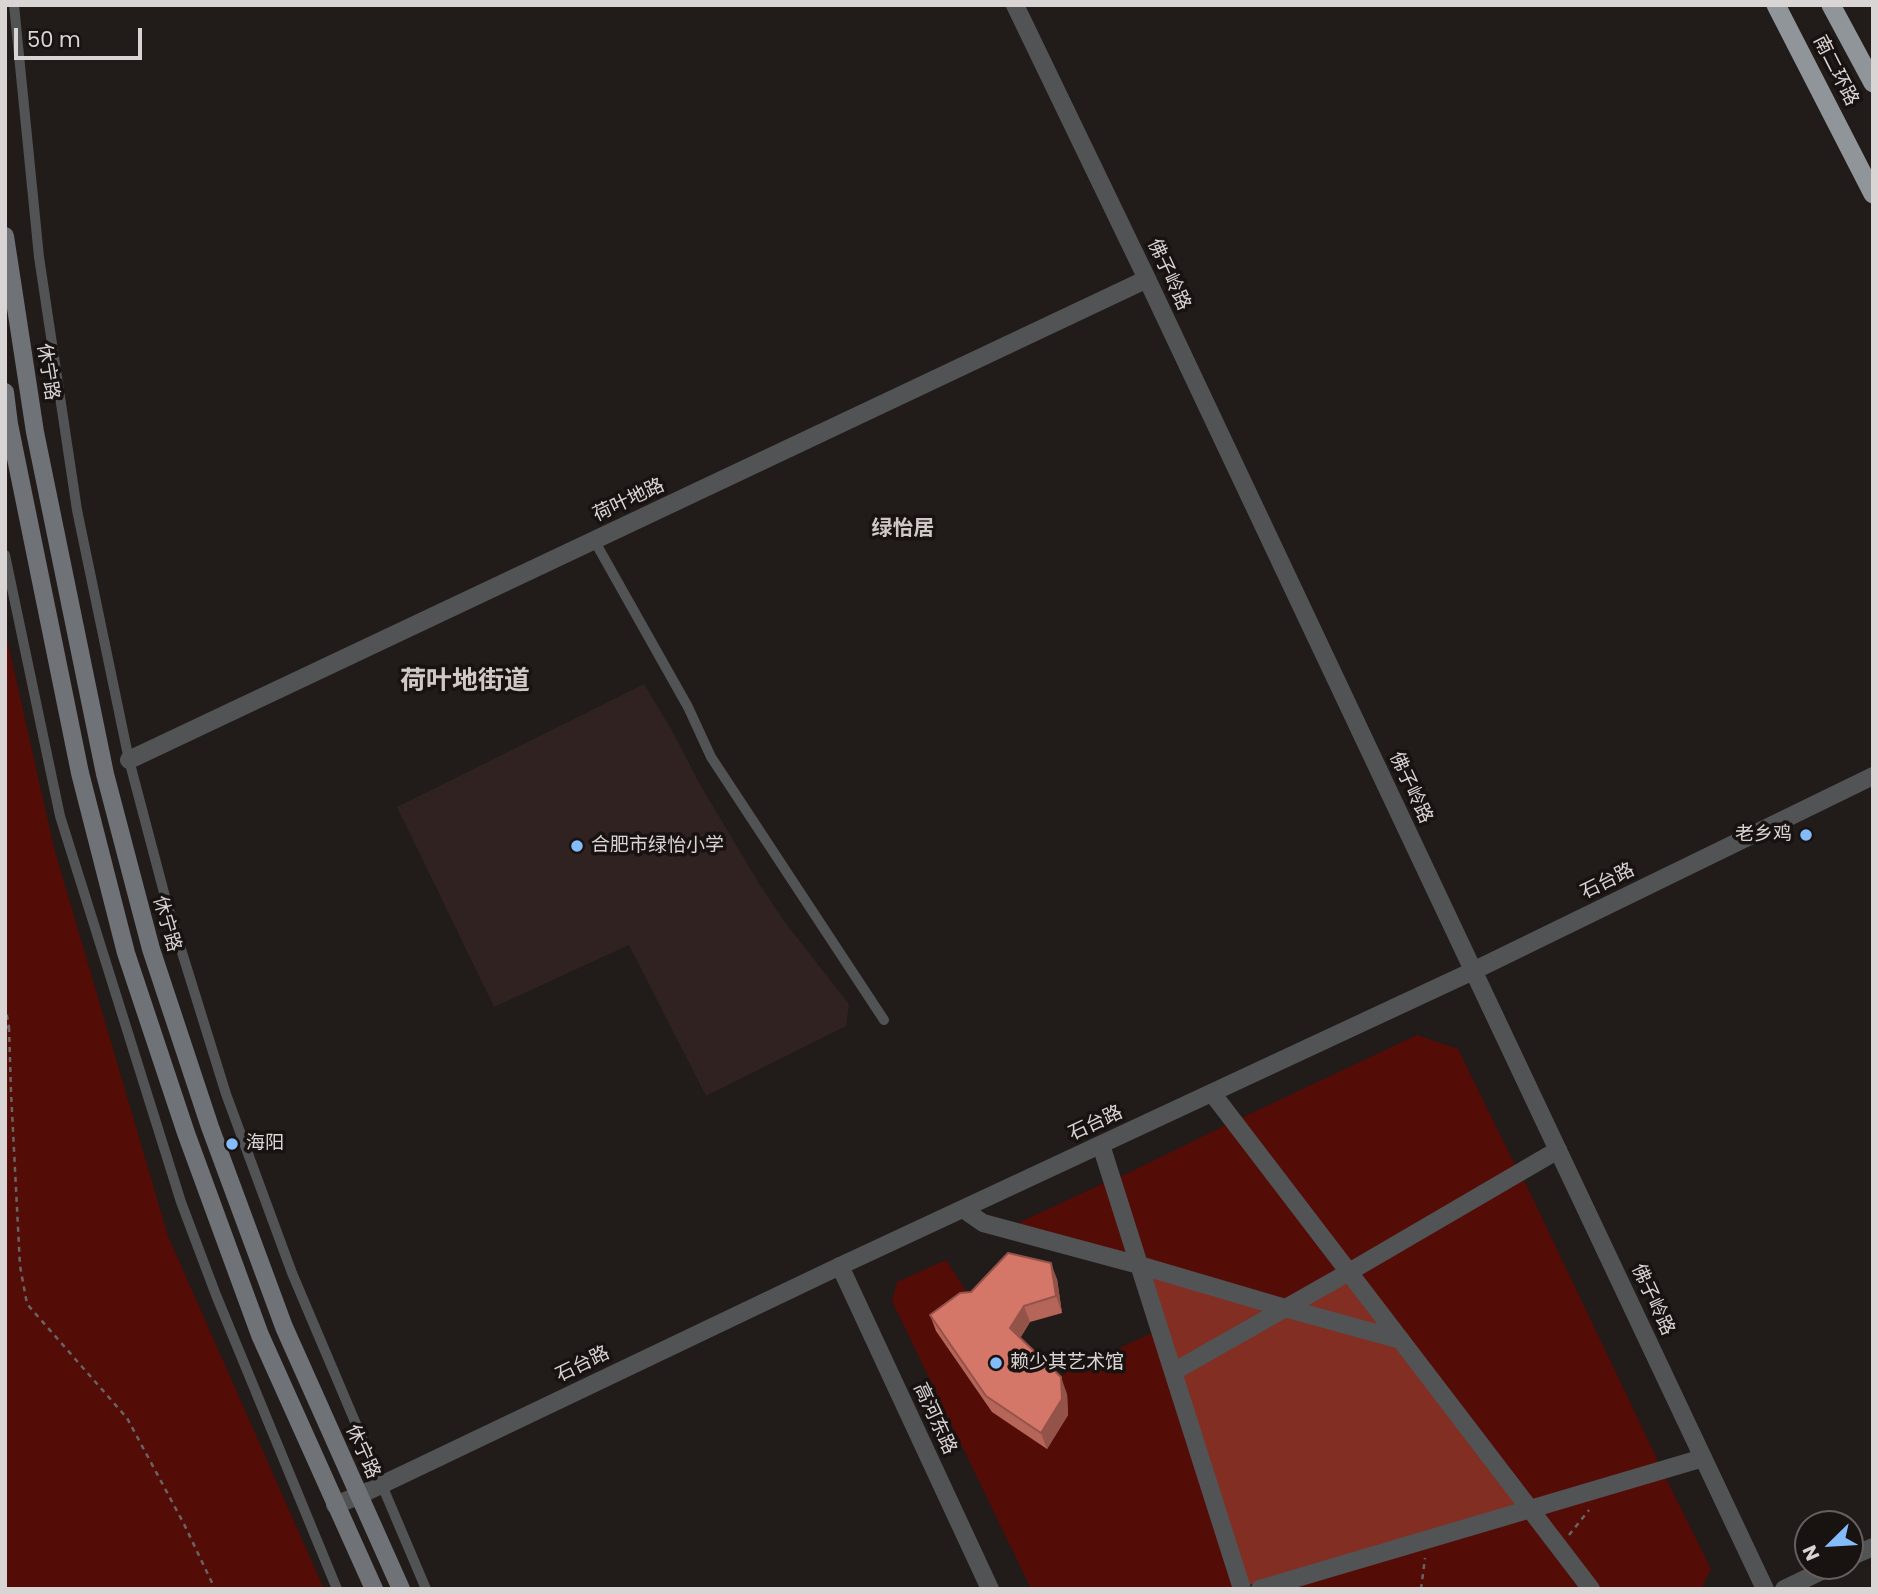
<!DOCTYPE html>
<meta charset="utf-8">
<style>
body{margin:0}
#map{position:relative;width:1878px;height:1594px;overflow:hidden;background:#211b1a;font-family:Poppins,sans-serif}
canvas{display:block}
.frame{position:absolute;inset:0;border:7px solid #d9d5d4;pointer-events:none}
.north{position:absolute;left:1794px;top:1510px;width:70px;height:70px;box-sizing:border-box;background:#181211;border:2px solid #65605f;border-radius:50%;rotate:246deg;font-size:19px;font-weight:700;line-height:28px;text-align:center;color:#d9d5d4}
.north::after{content:'';display:block;margin:auto;width:24px;height:32px;background:#84bcfb;clip-path:polygon(50% 0,100% 100%,50% 72%,0 100%)}
.scale{position:absolute;left:14px;top:28px;width:128px;height:32px;box-sizing:border-box;border:4px solid #d9d5d4;border-top:0;padding-left:9px;font-size:21px;line-height:24px;white-space:nowrap;color:#d9d5d4;-webkit-text-stroke:5px #181211;paint-order:stroke}
</style>
<div id="map">
<canvas width="1878" height="1594"></canvas>
<div class="frame"></div>
<div class="north">N</div>
<div class="scale">50 m</div>
</div>
<script>
const ctx = document.querySelector('canvas').getContext('2d');
ctx.lineJoin = 'round';
function paint(path, color) { ctx.fillStyle = color; ctx.fill(path, 'evenodd'); }
const shape = rows => new Path2D(rows.map(r => 'M' + r).join(''));
function stroke(path, color, width, dash) { ctx.strokeStyle = color; ctx.lineWidth = width; ctx.lineCap = dash ? 'butt' : 'round'; ctx.setLineDash(dash || []); ctx.stroke(path); }
function label(font, color, halo, rows, align = 'center') {
  ctx.font = font + ' Poppins,"Noto Sans SC",sans-serif'; ctx.lineWidth = 7; ctx.setLineDash([]); ctx.textBaseline = 'middle'; ctx.strokeStyle = halo; ctx.fillStyle = color; for (const [text, x, y, turn = 0] of rows) {
    ctx.save(); ctx.translate(x, y); ctx.rotate((+turn || 0) * Math.PI / 180); ctx.textAlign = isNaN(turn) ? turn : align; if (halo) ctx.strokeText(text, 0, 0); ctx.fillText(text, 0, 0); ctx.restore();
  }
}
paint(shape([
 [644,684,670,727,701,786,760,885,784,921,849,1004,846,1026,706,1096,629,945,494,1007,397,807]
]), '#2f2220');
paint(shape([
 [5,630,54,848,168,1236,324,1589,5,1589],
 [1417,1035,1458,1049,1517,1169,1351,1265,1239,1119],
 [1228,1124,1339,1271,1281,1303,1144,1264,1118,1178],
 [1524,1180,1660,1465,1531,1503,1359,1276],
 [1106,1182,1128,1258,1014,1225],
 [946,1260,977,1308,1054,1381,1067,1372,1152,1333,1234,1589,1031,1589,892,1301,897,1282],
 [1665,1476,1711,1569,1702,1588,1597,1589,1540,1514],
 [1526,1518,1580,1589,1286,1589]
]), '#540c07');
paint(shape([
 [1145,1270,1275,1307,1175,1363],
 [1348,1281,1520,1505,1249,1585,1181,1376]
]), '#832e23');
stroke(shape([
 [5,1005,9,1027,5,1028],
 [9,1027,11,1092,20,1266,27,1304,127,1418,184,1524,215,1589],
 [1569,1535,1589,1510],
 [1421,1589,1425,1558]
]), '#696463', 2.5, [5, 5]);
stroke(shape([
 [14,5,39,257,77,510,129,760,167,904,226,1094,292,1273,426,1589],
 [594,540,688,707,711,757,884,1020],
 [5,555,60,816,181,1202,216,1295,337,1589]
]), '#515355', 10);
stroke(shape([
 [129,760,1147,279],
 [1212,1093,1591,1589],
 [1101,1145,1242,1589],
 [963,1209,983,1223,1139,1265,1285,1308,1401,1340],
 [840,1266,990,1589],
 [1173,1372,1349,1272,1558,1150],
 [1850,1557,1873,1547],
 [1260,1589,1703,1458],
 [1784,1589,1832,1566]
]), '#515355', 18);
stroke(shape([
 [1015,5,1147,279,1765,1589],
 [335,1505,358,1496,840,1266,1473,971,1873,776]
]), '#515355', 18);
stroke(shape([
 [5,236,35,432,105,774,151,949,210,1127,284,1327,401,1589],
 [5,392,9,424,80,773,126,953,186,1133,260,1335,374,1589]
]), '#6f7276', 18);
stroke(shape([
 [1776,5,1873,194],
 [1831,5,1873,83]
]), '#90959a', 19);
paint(shape([
 [1057,1279,1062,1313,1030,1322,1020,1338,1067,1394,1068,1415,1047,1449,992,1412,936,1331,930,1315]
]), '#b66559');
paint(shape([
 [1051,1263,1057,1279,1062,1313,1056,1296],
 [1024,1306,1030,1322,1016,1345,1010,1328],
 [1061,1377,1067,1394,1068,1415,1047,1449,1041,1433]
]), '#945349');
const building = shape([
 [1008,1253,1051,1263,1056,1296,1024,1306,1010,1328,1061,1377,1062,1399,1041,1433,986,1396,930,1315,960,1293,971,1292,1008,1253]
]);
paint(building, '#d47668');
stroke(building, '#945349', 2);
for (const [x, y, r, color] of [
 [1806,835,7,"#84bcfb"],
 [577,846,7,"#84bcfb"],
 [232,1144,7,"#84bcfb"],
 [996,1363,7,"#84bcfb"]
]) { const dot = new Path2D(); dot.arc(x, y, r, 0, 2 * Math.PI); ctx.fillStyle = color; ctx.fill(dot); stroke(dot, '#181211', 2.5); }
label('19px', '#d9d5d4', '#181211', [
 ["南二环路",1835,71,63],
 ["佛子岭路",1168,275,65],
 ["休宁路",47,372,81],
 ["荷叶地路",629,501,-25],
 ["佛子岭路",1410,788,65],
 ["石台路",1608,882,-26],
 ["休宁路",166,924,74],
 ["石台路",1096,1124,-25],
 ["佛子岭路",1652,1300,65],
 ["石台路",583,1365,-26],
 ["高河东路",934,1419,65],
 ["休宁路",362,1452,66]
]);
label('19px', '#d9d5d4', '#181211', [
 ["老乡鸡",1792,835,"right"],
 ["合肥市绿怡小学",591,846],
 ["海阳",246,1144],
 ["赖少其艺术馆",1010,1363]
], 'left');
label('bold 21px', '#d0c8c6', '#181211', [
 ["绿怡居",903,530]
]);
label('bold 26px', '#d0c8c6', '#181211', [
 ["荷叶地街道",465,682]
]);
</script>
